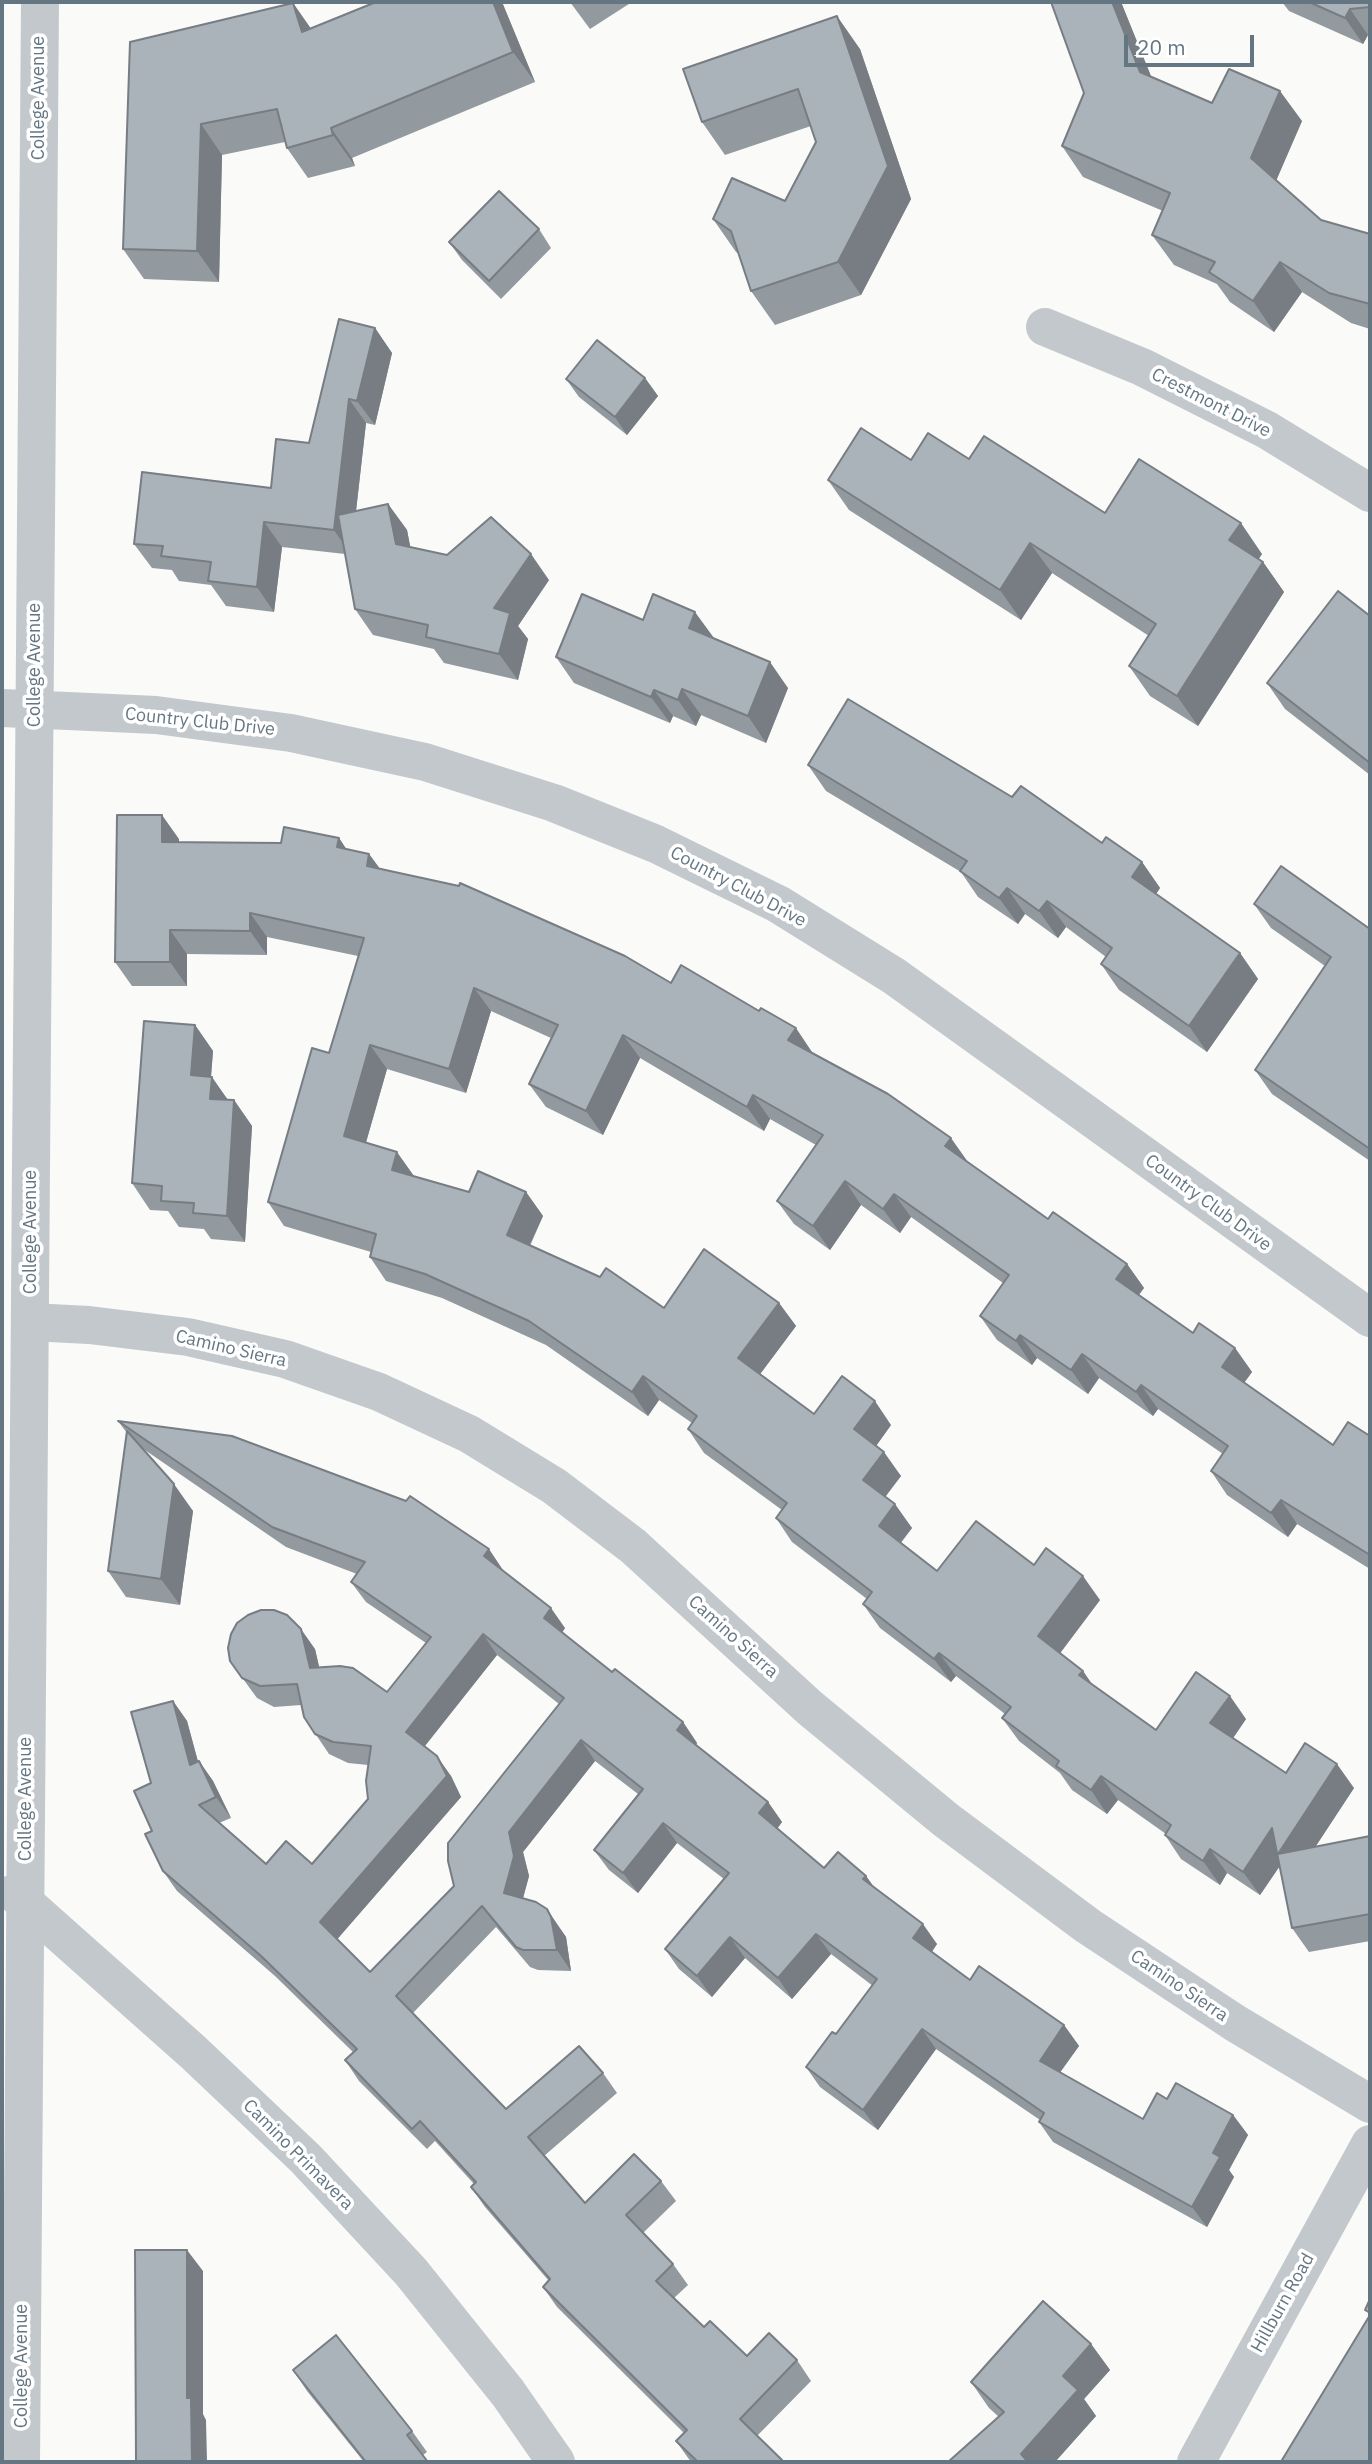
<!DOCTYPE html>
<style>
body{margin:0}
#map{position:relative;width:1372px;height:2464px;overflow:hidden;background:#fafaf8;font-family:"IBM Plex Sans",sans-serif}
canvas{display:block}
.frame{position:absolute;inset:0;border:4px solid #657683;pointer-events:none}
.scale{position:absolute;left:1124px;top:35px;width:130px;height:32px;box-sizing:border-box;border:4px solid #657683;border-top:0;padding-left:9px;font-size:21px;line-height:24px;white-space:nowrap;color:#657683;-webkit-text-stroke:5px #fff;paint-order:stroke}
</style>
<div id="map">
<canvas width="1372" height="2464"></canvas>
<div class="frame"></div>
<div class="scale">20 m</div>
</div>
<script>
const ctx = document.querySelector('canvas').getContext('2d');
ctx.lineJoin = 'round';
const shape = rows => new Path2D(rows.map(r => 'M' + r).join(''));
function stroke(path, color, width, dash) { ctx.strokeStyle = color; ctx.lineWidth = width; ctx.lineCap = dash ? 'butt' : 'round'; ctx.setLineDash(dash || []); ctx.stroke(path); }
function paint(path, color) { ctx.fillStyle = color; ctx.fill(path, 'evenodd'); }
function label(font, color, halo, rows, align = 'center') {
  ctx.font = font + ' "IBM Plex Sans",sans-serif'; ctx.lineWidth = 7; ctx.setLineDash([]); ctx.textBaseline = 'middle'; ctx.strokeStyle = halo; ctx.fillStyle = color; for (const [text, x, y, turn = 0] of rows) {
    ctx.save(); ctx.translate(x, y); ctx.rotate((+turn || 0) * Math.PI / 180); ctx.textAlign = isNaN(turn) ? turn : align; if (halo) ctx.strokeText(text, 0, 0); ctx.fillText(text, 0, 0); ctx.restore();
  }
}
stroke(shape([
 [1045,327,1142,367,1267,430,1370,493],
 [2,708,156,715,291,733,425,762,554,803,656,844,778,904,894,976,1370,1318],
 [30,1322,89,1325,188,1337,285,1359,379,1392,469,1434,554,1486,633,1546,810,1708,946,1820,1088,1926,1235,2023,1370,2104],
 [14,1893,193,2052,306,2159,411,2272,508,2393,556,2462],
 [21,2462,40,2],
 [1196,2462,1370,2144]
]), '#c3c8cc', 38);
paint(shape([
 [376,2,502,2,535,82,352,158,355,166,308,178,287,148,285,142,222,155,219,282,144,279,123,249,130,42,293,3,311,29],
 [570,2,632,2,590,29],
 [1051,2,1121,2,1151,77,1212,103,1302,121,1276,180,1321,220,1370,234,1370,329,1351,323,1302,292,1274,332,1230,302,1217,284,1174,265,1152,235,1163,211,1083,177,1062,146,1084,93],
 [1282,2,1370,2,1370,35,1368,35,1363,44,1289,11],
 [860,49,911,199,861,295,775,325,751,291,739,254,736,252,713,219,785,201,816,142,811,126,725,155,702,122],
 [539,229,551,248,501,299,462,260,449,242],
 [375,328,392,353,375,425,366,423,356,511,388,504,407,530,410,547,549,580,518,626,528,639,518,680,444,663,434,649,373,635,355,609,345,554,282,547,274,612,226,606,211,585,179,581,172,570,152,568,134,544,271,488,309,443],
 [645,378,658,396,627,435,579,397,566,379],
 [969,459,1105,513,1262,554,1258,559,1263,562,1284,592,1198,726,1150,696,1129,666,1149,636,1052,573,1021,620,849,510,828,480,911,460],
 [1370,616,1370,775,1285,709,1267,683],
 [643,620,714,638,788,688,766,743,701,715,696,726,673,716,670,723,574,683,556,657],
 [808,765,1012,797,1102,843,1142,862,1160,888,1156,894,1240,953,1258,979,1207,1052,1119,990,1101,964,1106,957,1066,927,1058,938,1025,914,1018,924,978,897,961,872,826,791],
 [339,838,346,849,369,854,380,869,671,983,812,1052,812,1053,1048,1219,1127,1264,1144,1288,1138,1295,1193,1333,1235,1348,1252,1372,1244,1383,1333,1445,1370,1436,1370,1569,1297,1524,1288,1537,1227,1495,1211,1471,1223,1454,1158,1409,1153,1416,1099,1378,1088,1394,1037,1358,1032,1365,997,1340,980,1316,1003,1283,911,1217,900,1233,861,1205,830,1250,794,1224,777,1201,816,1145,770,1119,764,1131,640,1058,603,1135,546,1107,529,1084,551,1038,491,1011,466,1093,387,1069,366,1142,414,1176,469,1192,526,1192,543,1216,530,1246,664,1308,779,1303,796,1326,760,1374,814,1414,891,1425,876,1446,901,1476,885,1496,912,1528,901,1543,937,1571,1034,1565,1100,1600,1060,1653,1083,1671,1092,1685,1156,1730,1246,1719,1233,1738,1286,1773,1354,1788,1315,1847,1370,1836,1370,1941,1309,1952,1292,1928,1280,1866,1260,1895,1227,1873,1220,1885,1181,1859,1165,1835,1166,1834,1118,1800,1107,1814,1072,1790,1060,1773,1019,1741,1002,1718,1005,1714,956,1676,951,1682,880,1628,863,1604,867,1599,792,1542,776,1518,782,1510,704,1453,688,1429,692,1423,659,1400,648,1416,546,1345,442,1298,386,1281,370,1257,371,1252,284,1226,268,1202,329,1053,358,956,267,937,267,955,187,954,187,986,132,986,115,962,179,839,179,842,281,843],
 [1254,904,1370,929,1370,1161,1272,1094,1255,1070,1325,966,1271,928],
 [195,1025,213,1051,211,1077,228,1100,234,1100,252,1126,245,1242,211,1239,204,1229,179,1227,168,1211,150,1210,132,1183],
 [118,1421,503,1570,502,1570,565,1628,562,1633,612,1672,683,1722,697,1743,696,1745,768,1802,782,1822,777,1829,824,1868,866,1876,874,1887,937,1944,932,1952,970,1980,1064,2025,1079,2046,1060,2072,1143,2119,1167,2099,1233,2115,1248,2135,1229,2170,1234,2177,1207,2227,1053,2142,1039,2122,1040,2120,936,2049,878,2130,820,2087,806,2067,836,2034,873,1986,831,1954,792,1999,745,1958,712,1997,679,1969,665,1949,724,1879,677,1843,638,1893,609,1870,594,1850,638,1794,595,1761,523,1852,529,1876,523,1898,561,1930,566,1937,571,1971,538,1970,530,1967,496,1927,413,2013,506,2109,603,2073,617,2093,544,2156,585,2203,661,2181,676,2201,643,2233,673,2264,688,2285,674,2298,704,2327,747,2356,797,2360,811,2381,757,2436,784,2462,691,2462,676,2441,684,2433,557,2307,543,2287,549,2281,485,2207,471,2187,474,2184,435,2141,427,2149,359,2081,345,2060,353,2052,275,1976,177,1891,163,1871,152,1831,151,1783,173,1701,187,1721,198,1761,199,1761,213,1781,231,1818,219,1823,266,1864,312,1864,368,1799,368,1765,348,1763,329,1754,304,1717,301,1705,274,1707,257,1698,230,1661,315,1649,319,1667,387,1692,426,1643,366,1602,351,1582,357,1574,286,1547,142,1448,193,1511,180,1605,126,1597,108,1571,127,1433],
 [497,1655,559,1704,454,1886,370,1972,337,1939,461,1797,451,1776,425,1746],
 [1091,2344,1110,2370,1084,2399,1096,2416,1055,2462,948,2462,999,2417,989,2408,971,2382],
 [293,2370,412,2431,427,2452,423,2455,428,2462,364,2462,307,2391]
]), '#929a9f');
paint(shape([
 [493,2,502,2,535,82,513,52],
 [1112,2,1121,2,1162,103,1140,72],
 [293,3,314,33,302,32],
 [1350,9,1368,35,1363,44,1345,18],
 [837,16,860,49,911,199,861,295,838,262],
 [1280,91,1302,121,1273,188,1251,158],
 [201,124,222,155,219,282,197,251],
 [331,128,352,158,355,166,333,135],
 [1280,262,1302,292,1274,332,1253,301],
 [375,328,392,353,375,425,357,401],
 [645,378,658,396,627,435,615,417],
 [349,399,366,423,351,555,334,530],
 [388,504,407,530,415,570,396,544],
 [264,522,282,547,274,612,257,587],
 [1241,523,1262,554,1251,571,1229,540],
 [1030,543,1052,573,1021,620,1000,590],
 [531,554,549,580,518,626,528,639,518,680,499,654,494,608],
 [1263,562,1284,592,1198,726,1177,696],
 [695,612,714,638,689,628],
 [770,662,788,688,766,743,748,716],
 [682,689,701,715,696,726,678,700],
 [654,690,673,716,670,723,651,697],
 [162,815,179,839,179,866,162,842],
 [339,838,355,862,337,847],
 [369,854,386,877,367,866],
 [1142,862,1160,888,1150,903,1132,877],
 [1007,888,1025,914,1018,924,999,898],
 [1047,901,1066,927,1058,938,1039,911],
 [250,913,267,937,267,955,250,931],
 [170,930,187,954,187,986,170,962],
 [1240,953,1258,979,1207,1052,1189,1026],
 [474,988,491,1011,466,1093,449,1069],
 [195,1025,213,1051,209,1101,191,1075],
 [796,1028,812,1052,805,1064,788,1040],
 [623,1035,640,1058,603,1135,586,1111],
 [370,1045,387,1069,361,1160,344,1136],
 [212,1077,230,1103,210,1099],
 [753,1095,770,1119,764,1131,747,1107],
 [234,1100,252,1126,245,1242,227,1216],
 [951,1138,968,1162,945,1146],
 [397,1152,414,1176,392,1170],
 [845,1181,861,1205,830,1250,813,1226],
 [526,1192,543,1216,523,1259,507,1235],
 [894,1194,911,1217,900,1233,883,1209],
 [1127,1264,1144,1288,1133,1303,1116,1279],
 [779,1303,796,1326,755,1381,738,1358],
 [1020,1335,1037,1358,1032,1365,1016,1341],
 [1235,1348,1252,1372,1238,1391,1222,1367],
 [1082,1354,1099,1378,1088,1394,1071,1370],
 [643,1376,659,1400,648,1416,632,1392],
 [1141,1385,1158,1409,1153,1416,1136,1392],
 [875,1401,891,1425,871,1453,854,1429],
 [884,1452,901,1476,880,1504,863,1480],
 [174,1484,193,1511,180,1605,161,1579],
 [1281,1500,1297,1524,1288,1537,1271,1513],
 [895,1504,912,1528,895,1549,879,1526],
 [489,1549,503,1570,498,1576,484,1556],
 [1083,1576,1100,1600,1055,1660,1038,1636],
 [551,1608,565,1628,558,1638,544,1618],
 [301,1629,315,1649,324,1688,310,1668],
 [483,1634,497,1655,420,1752,406,1732],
 [939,1653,956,1676,951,1682,934,1659],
 [1083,1671,1099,1694,1079,1675],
 [1230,1696,1246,1719,1227,1747,1210,1723],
 [173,1701,187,1721,204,1785,190,1765],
 [683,1722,697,1743,691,1750,677,1730],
 [581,1740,595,1761,523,1852,529,1876,519,1913,504,1893,509,1832],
 [437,1756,451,1776,461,1797,334,1943,320,1922],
 [199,1761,213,1781,231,1818,216,1797],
 [1337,1764,1354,1788,1295,1878,1283,1861,1260,1895,1243,1872,1272,1828],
 [1101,1776,1118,1800,1107,1814,1091,1790],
 [768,1802,782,1822,773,1834,759,1813],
 [663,1823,677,1843,638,1893,623,1873],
 [1210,1849,1227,1873,1220,1885,1203,1861],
 [866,1876,880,1896,863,1879],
 [547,1909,566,1937,571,1971,557,1950],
 [923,1924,937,1944,927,1958,913,1938],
 [816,1934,831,1954,792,1999,778,1978],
 [730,1937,745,1958,712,1997,697,1976],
 [1064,2025,1079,2046,1054,2081,1040,2061],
 [922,2029,936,2049,878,2130,863,2110],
 [1233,2115,1248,2135,1229,2170,1234,2177,1207,2227,1192,2207,1213,2153],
 [187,2250,203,2271,203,2414,206,2420,207,2462,192,2462,187,2398],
 [1091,2344,1110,2370,1084,2399,1096,2416,1055,2462,1028,2462,1021,2454,1063,2376]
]), '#777d82');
const building = shape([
 [376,2,493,2,513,52,331,128,333,135,287,148,277,109,201,124,197,251,123,249,130,42,293,3,302,32,376,2],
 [1051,2,1112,2,1140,72,1212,103,1229,69,1280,91,1251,158,1321,220,1370,234,1370,304,1329,293,1280,262,1253,301,1209,272,1215,262,1152,235,1170,193,1062,146,1084,93,1051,2],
 [1309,2,1370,2,1370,7,1350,9,1345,18,1309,2],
 [837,16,888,166,838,262,751,291,731,231,713,219,732,178,785,201,816,142,798,89,702,122,683,69,837,16],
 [499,191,539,229,489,281,449,242,499,191],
 [339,319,375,328,357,401,349,399,334,530,264,522,257,587,208,581,211,562,161,556,163,546,134,544,142,472,271,488,276,439,309,443,339,319],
 [597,340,645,378,615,417,566,379,597,340],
 [861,428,911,460,928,433,969,459,984,436,1105,513,1139,459,1241,523,1229,540,1263,562,1177,696,1129,666,1156,624,1030,543,1000,590,828,480,861,428],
 [388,504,396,544,447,555,491,517,531,554,494,608,510,613,499,654,426,637,428,625,355,609,338,515,388,504],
 [1338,591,1370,616,1370,763,1267,683,1338,591],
 [582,594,643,620,653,594,695,612,689,628,770,662,748,716,682,689,678,700,654,690,651,697,556,657,582,594],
 [848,699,1012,797,1021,786,1102,843,1106,837,1142,862,1132,877,1240,953,1189,1026,1101,964,1112,948,1047,901,1039,911,1007,888,999,898,960,871,967,861,808,765,848,699],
 [117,815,162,815,162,842,281,843,284,827,339,838,337,847,369,854,367,866,459,886,460,883,625,956,671,983,681,965,759,1011,761,1008,796,1028,788,1040,888,1094,951,1138,945,1146,1048,1219,1053,1212,1127,1264,1116,1279,1193,1333,1199,1323,1235,1348,1222,1367,1333,1445,1348,1422,1370,1436,1370,1555,1281,1500,1271,1513,1211,1471,1228,1446,1141,1385,1136,1392,1082,1354,1071,1370,1020,1335,1016,1341,980,1316,1009,1275,894,1194,883,1209,845,1181,813,1226,777,1201,823,1135,753,1095,747,1107,623,1035,586,1111,529,1084,558,1025,474,988,449,1069,370,1045,344,1136,397,1152,392,1170,469,1192,478,1171,526,1192,507,1235,600,1277,606,1268,664,1308,704,1249,779,1303,738,1358,814,1414,842,1376,875,1401,854,1429,884,1452,863,1480,895,1504,879,1526,937,1571,976,1521,1034,1565,1046,1548,1083,1576,1038,1636,1083,1671,1079,1675,1156,1730,1196,1672,1230,1696,1210,1723,1286,1773,1305,1743,1337,1764,1278,1854,1370,1836,1370,1914,1292,1928,1272,1828,1243,1872,1210,1849,1203,1861,1165,1835,1171,1825,1101,1776,1091,1790,1056,1766,1059,1761,1002,1718,1011,1707,939,1653,934,1659,863,1604,872,1592,776,1518,787,1503,688,1429,697,1416,643,1376,632,1392,529,1321,425,1274,370,1257,376,1234,268,1202,312,1048,329,1053,364,938,250,913,250,931,170,930,170,962,115,962,117,815],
 [1281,866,1370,929,1370,1149,1255,1070,1331,957,1254,904,1281,866],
 [144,1021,195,1025,191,1075,212,1077,210,1099,234,1100,227,1216,193,1213,194,1203,161,1201,162,1186,132,1183,144,1021],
 [118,1421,232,1436,406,1501,410,1496,489,1549,484,1556,551,1608,544,1618,612,1672,615,1669,683,1722,677,1730,768,1802,759,1813,824,1868,838,1852,866,1876,863,1879,923,1924,913,1938,970,1980,979,1966,1064,2025,1040,2061,1143,2119,1157,2093,1167,2099,1176,2083,1233,2115,1213,2153,1220,2157,1192,2207,1039,2122,1044,2113,922,2029,863,2110,806,2067,832,2032,836,2034,877,1979,816,1934,778,1978,730,1937,697,1976,665,1949,729,1873,663,1823,623,1873,594,1850,643,1789,581,1740,509,1832,514,1856,504,1893,536,1902,547,1909,551,1917,557,1950,523,1950,516,1947,482,1906,396,1996,506,2109,579,2046,603,2073,528,2137,585,2203,634,2154,661,2181,626,2215,673,2264,656,2281,704,2327,710,2321,747,2356,769,2333,797,2360,740,2419,782,2460,779,2462,698,2462,676,2441,687,2430,543,2287,550,2279,471,2187,476,2182,420,2121,412,2129,345,2060,357,2049,260,1955,163,1871,145,1834,152,1831,134,1791,151,1783,131,1712,173,1701,190,1765,199,1761,216,1797,199,1805,266,1864,286,1841,312,1864,368,1799,366,1781,371,1746,333,1742,315,1734,304,1717,297,1684,260,1686,242,1678,230,1661,228,1648,231,1634,237,1623,248,1615,261,1610,274,1610,287,1615,301,1629,310,1668,340,1666,353,1668,387,1692,431,1637,351,1582,365,1562,272,1527,118,1421],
 [483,1634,564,1698,448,1843,448,1861,454,1886,370,1972,320,1922,447,1776,437,1756,406,1732,483,1634],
 [127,1431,174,1484,161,1579,108,1571,127,1431],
 [135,2250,187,2250,187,2398,191,2398,192,2462,136,2462,135,2250],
 [1370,2299,1370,2313,1365,2310,1370,2299],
 [1043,2301,1091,2344,1063,2376,1078,2390,1021,2454,1028,2462,948,2462,1004,2412,971,2382,1043,2301],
 [1370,2315,1370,2462,1286,2462,1282,2460,1370,2315],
 [336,2335,412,2431,407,2435,428,2462,366,2462,293,2370,336,2335]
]);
paint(building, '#aab3b9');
stroke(building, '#777d82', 2);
label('18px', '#657683', '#fff', [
 ["College Avenue",39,98,-90],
 ["Crestmont Drive",1211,403,27],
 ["College Avenue",35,665,-90],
 ["Country Club Drive",200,722,6],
 ["Country Club Drive",738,887,28],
 ["Country Club Drive",1208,1203,36],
 ["College Avenue",31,1232,-90],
 ["Camino Sierra",231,1349,13],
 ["Camino Sierra",733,1637,42],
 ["College Avenue",26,1799,-90],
 ["Camino Sierra",1179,1986,34],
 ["Camino Primavera",298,2155,45],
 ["Hillburn Road",1283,2303,-61],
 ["College Avenue",22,2366,-90]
]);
</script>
